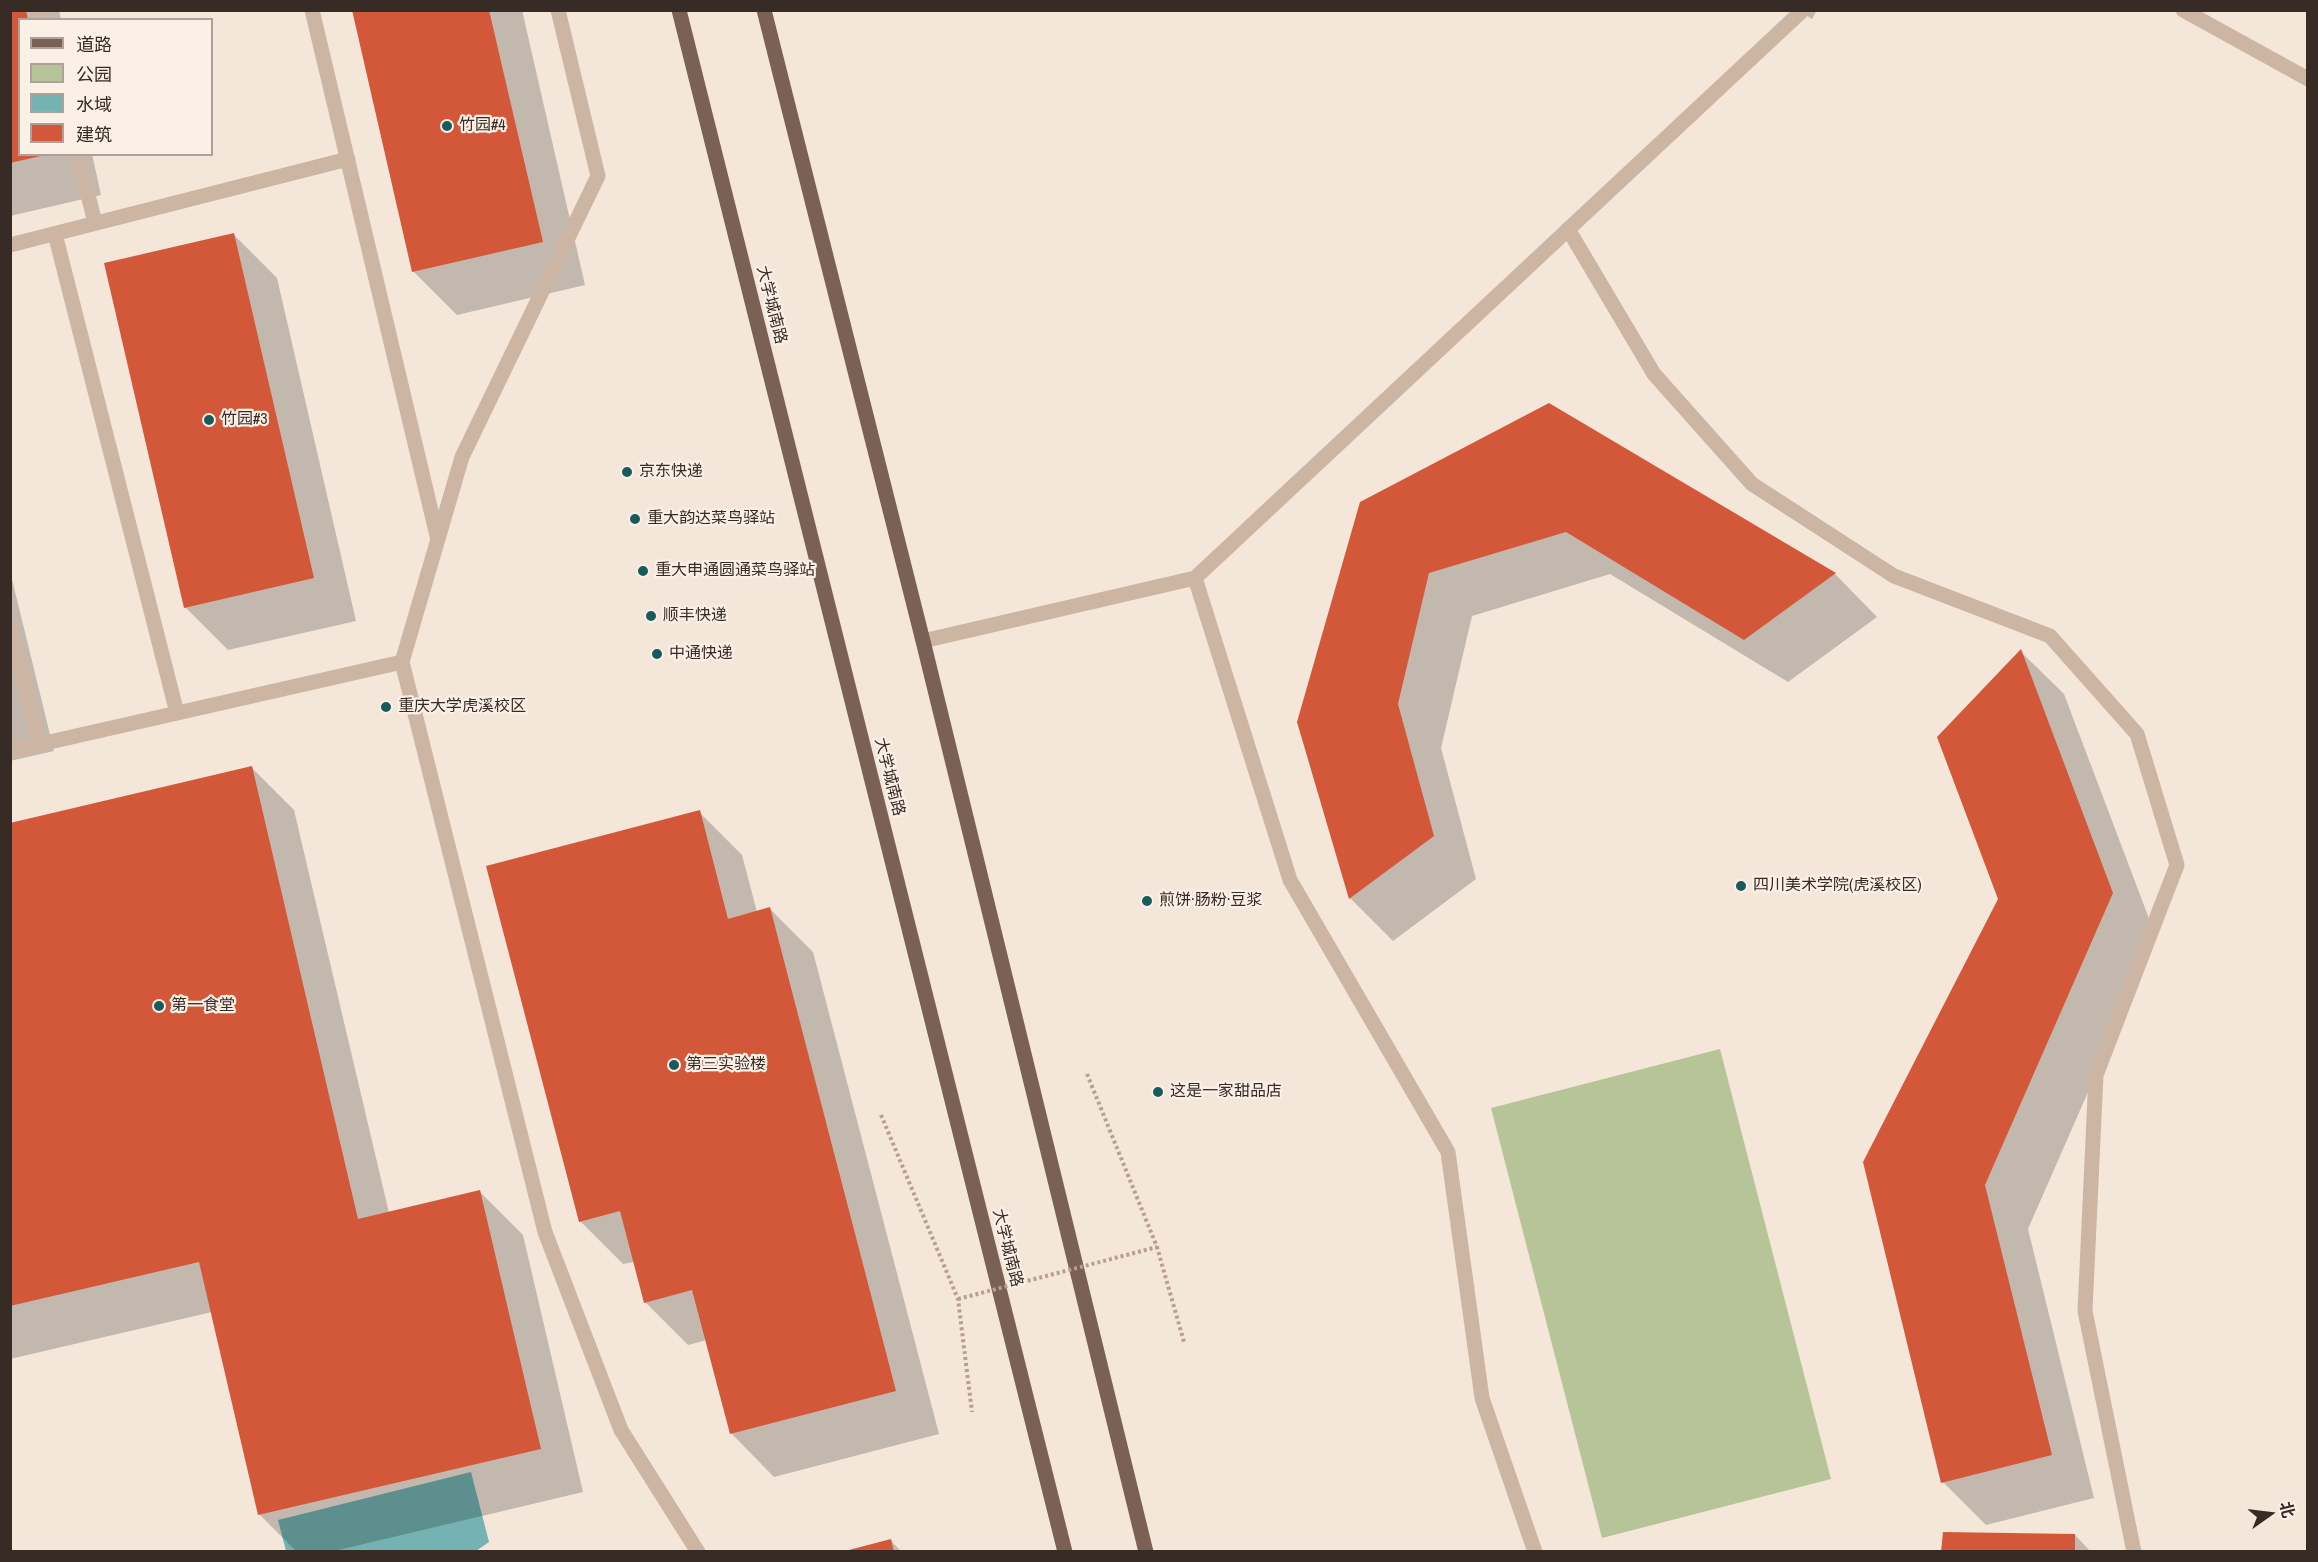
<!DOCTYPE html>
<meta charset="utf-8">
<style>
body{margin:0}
#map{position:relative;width:2318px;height:1562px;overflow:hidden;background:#f4e6d9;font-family:"Archivo Narrow","Noto Sans SC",sans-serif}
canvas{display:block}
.frame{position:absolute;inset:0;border:12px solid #372b26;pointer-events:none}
.legend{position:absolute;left:18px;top:18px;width:195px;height:138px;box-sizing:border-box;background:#fbf0e5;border:2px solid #ada199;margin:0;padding:8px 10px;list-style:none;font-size:18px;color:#372b26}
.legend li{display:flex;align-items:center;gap:12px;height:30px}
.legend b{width:30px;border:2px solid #ada199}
.north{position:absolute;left:2240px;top:1484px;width:60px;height:60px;-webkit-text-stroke:4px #fbf0e5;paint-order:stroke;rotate:76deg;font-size:16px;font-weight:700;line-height:24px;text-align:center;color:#372b26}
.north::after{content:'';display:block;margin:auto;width:21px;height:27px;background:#372b26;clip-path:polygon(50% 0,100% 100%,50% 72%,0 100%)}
</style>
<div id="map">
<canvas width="2318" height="1562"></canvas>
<div class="frame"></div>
<ul class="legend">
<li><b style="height:8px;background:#7b6155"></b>道路</li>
<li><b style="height:16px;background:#b7c497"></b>公园</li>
<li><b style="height:16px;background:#75b3b3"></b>水域</li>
<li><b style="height:16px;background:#d25839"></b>建筑</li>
</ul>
<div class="north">北</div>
</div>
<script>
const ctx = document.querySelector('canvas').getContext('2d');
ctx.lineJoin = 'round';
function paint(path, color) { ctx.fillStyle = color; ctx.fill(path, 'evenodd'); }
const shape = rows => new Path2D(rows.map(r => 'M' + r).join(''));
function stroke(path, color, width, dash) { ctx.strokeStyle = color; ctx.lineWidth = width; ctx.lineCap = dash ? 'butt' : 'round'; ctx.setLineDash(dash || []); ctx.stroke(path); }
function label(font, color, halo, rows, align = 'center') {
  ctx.font = font + ' "Archivo Narrow","Noto Sans SC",sans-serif'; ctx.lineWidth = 4.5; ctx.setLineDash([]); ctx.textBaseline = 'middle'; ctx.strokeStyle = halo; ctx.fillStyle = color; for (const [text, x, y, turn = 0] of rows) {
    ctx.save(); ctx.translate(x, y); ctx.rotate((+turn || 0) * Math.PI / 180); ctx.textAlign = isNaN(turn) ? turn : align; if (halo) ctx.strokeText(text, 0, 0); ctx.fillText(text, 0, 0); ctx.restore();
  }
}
paint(shape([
 [1720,1049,1831,1479,1602,1538,1491,1108]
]), '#b7c497');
paint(shape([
 [471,1472,489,1542,476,1551,286,1551,278,1520]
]), '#75b3b3');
paint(shape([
 [10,10,59,10,61,20,20,20,20,154,92,154,101,195,10,216],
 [353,10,522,10,585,285,457,315,414,272],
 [1798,10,1817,10,1812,19],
 [234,235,277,278,356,621,228,650,185,607],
 [1549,405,1835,574,1877,617,1788,682,1610,574,1472,616,1441,748,1476,879,1393,941,1350,898,1361,503],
 [10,571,54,751,10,761],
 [2021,652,2064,694,2156,937,2028,1229,2094,1498,1986,1525,1943,1482,2000,899],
 [251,767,294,810,389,1213,479,1191,523,1235,583,1492,330,1552,297,1552,260,1515,212,1312,10,1359,10,824],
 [699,812,742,855,757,912,770,909,813,952,939,1434,774,1477,731,1433,707,1340,688,1345,645,1302,634,1262,623,1264,580,1221],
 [2075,1535,2091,1552,1942,1552],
 [890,1540,902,1552,848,1552]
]), '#0003');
paint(shape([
 [10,10,26,10,28,20,20,20,20,154,45,155,10,163],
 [352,10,489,10,543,242,412,272],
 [234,233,314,578,184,608,104,263],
 [1549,403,1836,573,1744,640,1566,532,1429,573,1398,704,1434,836,1349,899,1297,722,1360,502],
 [2021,649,2113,893,1985,1185,2052,1455,1941,1483,1863,1162,1998,899,1937,737],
 [252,766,358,1219,480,1190,541,1449,258,1515,199,1262,10,1306,10,823],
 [700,810,728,919,770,907,896,1391,730,1434,692,1290,644,1303,620,1211,579,1222,486,866],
 [1943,1532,2075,1534,2075,1552,1941,1552],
 [891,1539,894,1552,845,1552,845,1551]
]), '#d25839');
stroke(shape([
 [1087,1074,1157,1247,1184,1342],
 [881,1115,958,1299,972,1412]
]), '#b99f8d', 4, [3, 3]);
stroke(shape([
 [42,10,45,20],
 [312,10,437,536],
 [558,10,598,176,462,457,402,662,545,1232,621,1430,698,1552],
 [2183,10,2308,79],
 [78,154,95,223],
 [1568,229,1654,374,1752,484,1894,576,2050,636,2137,734,2177,865,2096,1075,2085,1311,2134,1552],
 [55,234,177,713],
 [10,245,348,159],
 [1195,578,1290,880,1448,1152,1482,1398,1535,1552],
 [10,627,39,744],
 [923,641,1195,578,1803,10],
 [10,751,402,662]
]), '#cdb5a3', 15);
stroke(shape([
 [679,10,1065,1552],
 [764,10,923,641,1146,1552]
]), '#7b6155', 15);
stroke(shape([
 [958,1299,1157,1247]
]), '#b99f8d', 4, [3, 3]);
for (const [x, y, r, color] of [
 [447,126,6,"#185b5d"],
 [209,420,6,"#185b5d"],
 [627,472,6,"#185b5d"],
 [635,519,6,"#185b5d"],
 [643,571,6,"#185b5d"],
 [651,616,6,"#185b5d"],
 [657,654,6,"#185b5d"],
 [386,707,6,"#185b5d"],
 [1741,886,6,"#185b5d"],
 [1147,901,6,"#185b5d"],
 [159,1006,6,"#185b5d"],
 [674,1065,6,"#185b5d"],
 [1158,1092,6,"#185b5d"]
]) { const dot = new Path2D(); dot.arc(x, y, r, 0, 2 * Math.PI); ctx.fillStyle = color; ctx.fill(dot); stroke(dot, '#fbf0e5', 2); }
label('16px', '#372b26', '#fbf0e5', [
 ["竹园#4",459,126],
 ["竹园#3",221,420],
 ["京东快递",639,472],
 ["重大韵达菜鸟驿站",647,519],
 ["重大申通圆通菜鸟驿站",655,571],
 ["顺丰快递",663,616],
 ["中通快递",669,654],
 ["重庆大学虎溪校区",398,707],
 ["四川美术学院(虎溪校区)",1753,886],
 ["煎饼·肠粉·豆浆",1159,901],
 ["第一食堂",171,1006],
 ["第三实验楼",686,1065],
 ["这是一家甜品店",1170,1092]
], 'left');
label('16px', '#372b26', '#fbf0e5', [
 ["大学城南路",771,305,76],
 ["大学城南路",889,777,76],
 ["大学城南路",1007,1248,76]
]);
</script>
